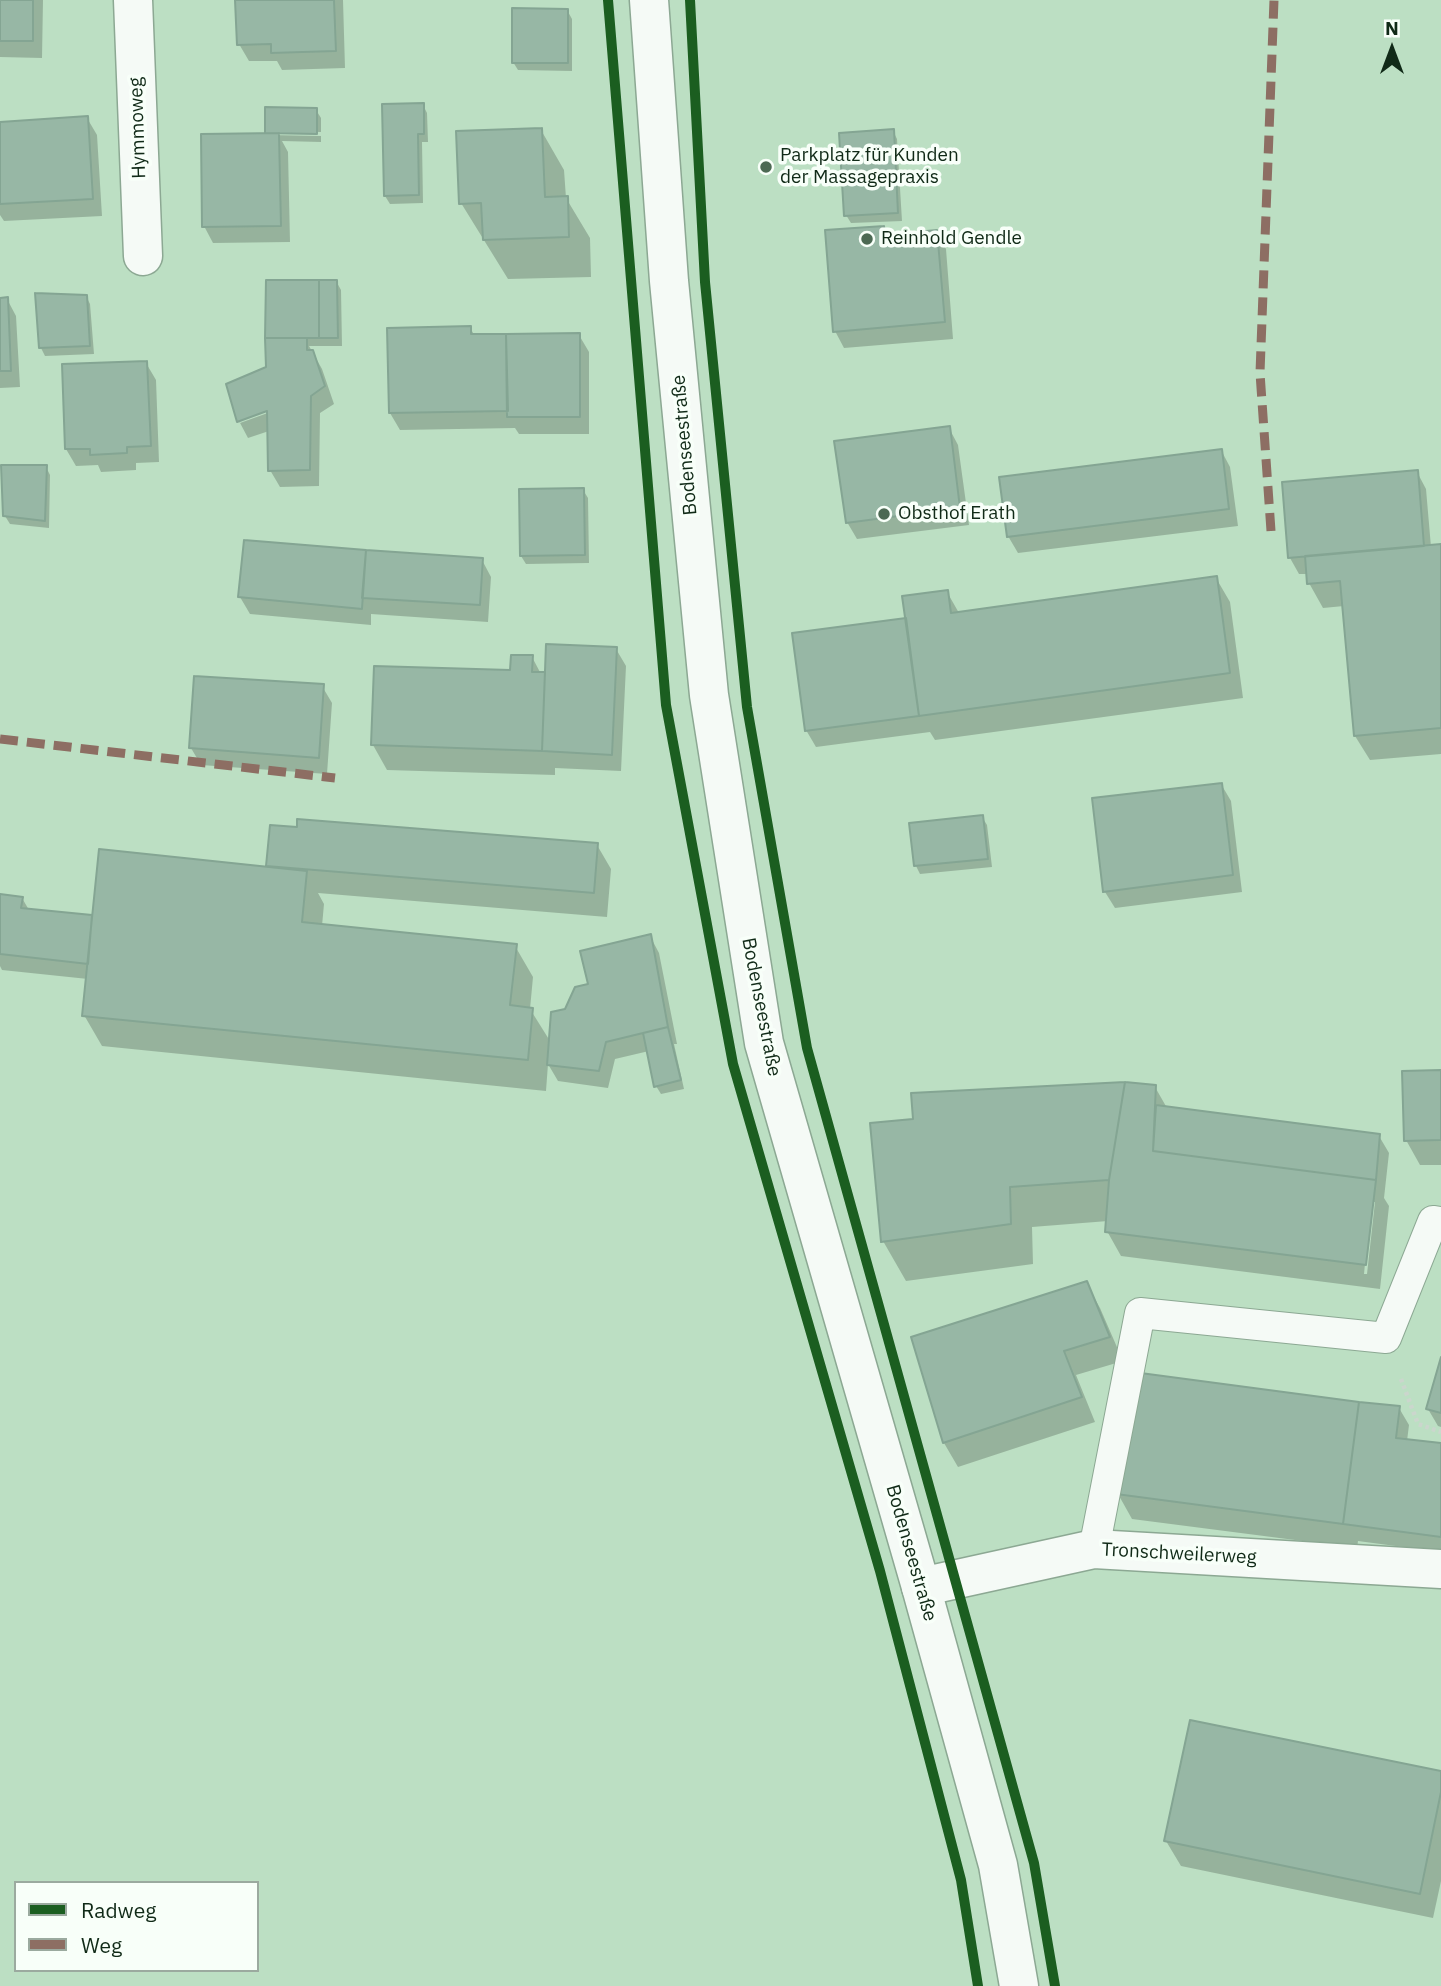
<!DOCTYPE html>
<meta charset="utf-8">
<style>
body{margin:0}
#map{position:relative;width:1441px;height:1986px;overflow:hidden;background:#bcdfc3;font-family:"IBM Plex Sans",sans-serif}
canvas{display:block}
.legend{position:absolute;left:14px;top:1881px;width:245px;height:91px;box-sizing:border-box;background:#f8fff9;border:2px solid #9baa9f;margin:0;padding:9px 12px;list-style:none;font-size:21px;color:#102a17}
.legend li{display:flex;align-items:center;gap:14px;height:35px}
.legend b{width:35px;border:2px solid #9baa9f}
.north{position:absolute;left:1357px;top:14px;width:70px;height:70px;-webkit-text-stroke:5px #f8fff9;paint-order:stroke;rotate:0deg;font-size:19px;font-weight:700;line-height:28px;text-align:center;color:#102a17}
.north::after{content:'';display:block;margin:auto;width:24px;height:32px;background:#102a17;clip-path:polygon(50% 0,100% 100%,50% 72%,0 100%)}
</style>
<div id="map">
<canvas width="1441" height="1986"></canvas>
<ul class="legend">
<li><b style="height:9px;background:#1b5e20"></b>Radweg</li>
<li><b style="height:9px;background:#8d6e63"></b>Weg</li>
</ul>
<div class="north">N</div>
</div>
<script>
const ctx = document.querySelector('canvas').getContext('2d');
ctx.lineJoin = 'round';
function paint(path, color) { ctx.fillStyle = color; ctx.fill(path, 'evenodd'); }
const shape = rows => new Path2D(rows.map(r => 'M' + r).join(''));
function stroke(path, color, width, dash) { ctx.strokeStyle = color; ctx.lineWidth = width; ctx.lineCap = dash ? 'butt' : 'round'; ctx.setLineDash(dash || []); ctx.stroke(path); }
function label(font, color, halo, rows, align = 'center') {
  ctx.font = font + ' "IBM Plex Sans",sans-serif'; ctx.lineWidth = 7; ctx.setLineDash([]); ctx.textBaseline = 'middle'; ctx.strokeStyle = halo; ctx.fillStyle = color; for (const [text, x, y, turn = 0] of rows) {
    ctx.save(); ctx.translate(x, y); ctx.rotate((+turn || 0) * Math.PI / 180); ctx.textAlign = isNaN(turn) ? turn : align; if (halo) ctx.strokeText(text, 0, 0); ctx.fillText(text, 0, 0); ctx.restore();
  }
}
paint(shape([
 [0,0,43,0,42,58,0,57],
 [237,0,343,0,345,68,282,70,277,61,249,61,239,44],
 [567,10,572,19,572,71,518,70,513,62],
 [423,105,427,113,428,142,422,142,423,203,390,204,385,196],
 [266,109,316,110,321,118,321,132,268,131,268,135,321,136,321,142,282,141,288,152,290,242,213,243,204,226,202,136,268,135],
 [87,118,97,135,102,216,4,221,0,215,0,124],
 [541,130,564,170,566,198,590,238,591,277,508,279,461,203],
 [893,131,897,139,902,221,851,223,846,215],
 [883,228,888,237,936,232,946,249,953,339,844,348,835,331],
 [336,281,341,290,342,346,309,346,322,369,334,404,320,413,319,486,280,487,270,470,269,431,248,438,239,421,268,368],
 [275,407,276,410,240,423,240,419],
 [86,296,90,304,94,354,45,356,41,348],
 [0,299,7,299,16,316,20,387,0,388],
 [470,328,475,336,579,335,589,352,589,434,519,434,515,428,400,430,390,413],
 [146,363,156,380,159,462,136,463,136,470,101,472,98,465,76,466,66,449],
 [949,428,958,445,969,525,857,539,847,522],
 [1221,450,1230,467,1238,526,1018,553,1008,536],
 [46,467,50,475,49,528,10,524,5,516],
 [1417,472,1426,489,1431,547,1441,546,1441,754,1370,760,1355,736,1344,606,1323,608,1309,583,1308,574,1299,574,1290,558],
 [583,490,588,498,589,563,526,564,521,556],
 [482,560,491,577,488,622,371,614,371,625,250,614,240,597],
 [1216,578,1230,602,1243,698,935,740,930,732,816,747,806,730,907,620,947,592,959,613],
 [616,649,626,666,621,771,555,768,555,775,387,770,373,745,512,672,532,657,541,674],
 [322,686,332,703,327,774,201,765,191,748],
 [1221,784,1231,801,1242,892,1115,908,1105,892],
 [982,817,987,825,992,867,920,874,916,866],
 [597,845,611,869,607,917,318,893,324,904,322,926,515,946,533,977,530,1009,550,1041,567,1011,590,985,650,936,659,953,677,1044,674,1044,684,1089,661,1094,656,1086,649,1051,615,1059,608,1088,558,1081,548,1064,546,1091,102,1046,84,1015,88,979,2,970,0,966,0,896,22,898,29,910,91,917,94,921,269,869,268,866],
 [1441,1072,1441,1165,1420,1165,1406,1140],
 [1155,1087,1167,1108,1379,1136,1389,1153,1384,1198,1389,1206,1380,1289,1121,1256,1107,1231,1108,1221,1032,1227,1033,1264,906,1281,883,1241,914,1121],
 [1371,1202,1375,1202,1367,1274,1364,1274],
 [1086,1283,1100,1308,1123,1361,1076,1375,1095,1422,958,1467,944,1443,913,1338],
 [1441,1364,1441,1427,1438,1426,1428,1409],
 [1399,1408,1409,1425,1407,1441,1441,1444,1441,1552,1358,1541,1357,1548,1132,1519,1118,1494],
 [1441,1773,1441,1881,1433,1918,1181,1866,1166,1841]
]), '#0003');
const building = shape([
 [0,0,33,0,33,41,0,41,0,0],
 [235,0,334,0,336,51,271,53,271,44,237,45,235,0],
 [512,8,568,9,568,63,512,63,512,8],
 [424,103,424,134,418,134,419,195,384,196,382,104,424,103],
 [265,107,317,108,317,134,265,133,265,107],
 [88,116,93,199,0,204,0,122,88,116],
 [542,128,545,197,568,196,569,237,483,240,481,203,459,204,456,131,542,128],
 [894,129,898,213,844,216,839,133,894,129],
 [279,133,281,226,202,227,201,134,279,133],
 [884,226,885,235,937,230,945,322,833,332,825,230,884,226],
 [266,280,319,280,319,338,265,338,266,280],
 [319,280,337,280,338,338,319,338,319,280],
 [35,293,87,295,90,346,39,348,35,293],
 [8,297,11,371,0,371,0,298,8,297],
 [471,326,471,334,506,334,508,411,389,413,387,328,471,326],
 [580,333,580,417,507,417,506,334,580,333],
 [265,338,307,338,307,350,313,350,325,386,311,396,310,470,268,471,267,411,237,422,226,384,266,367,265,338],
 [147,361,151,446,127,447,127,453,90,455,90,449,65,449,62,364,147,361],
 [950,426,960,508,846,523,834,441,950,426],
 [1222,449,1229,509,1007,537,999,477,1222,449],
 [1,465,47,465,45,521,3,516,1,465],
 [1418,470,1424,546,1288,558,1282,482,1418,470],
 [584,488,585,555,520,556,519,489,584,488],
 [244,540,366,550,362,609,238,597,244,540],
 [1441,544,1441,728,1354,736,1340,581,1307,584,1305,556,1441,544],
 [366,550,483,558,480,605,362,598,366,550],
 [1217,576,1230,673,919,716,902,596,948,590,951,613,1217,576],
 [906,618,919,716,805,731,792,633,906,618],
 [546,644,617,647,612,755,542,751,546,644],
 [511,655,533,655,532,672,545,672,542,751,371,745,374,666,510,670,511,655],
 [194,676,324,684,319,758,189,748,194,676],
 [1222,783,1233,875,1103,892,1092,798,1222,783],
 [983,815,988,859,914,866,909,823,983,815],
 [297,819,598,843,594,893,266,866,270,825,297,827,297,819],
 [99,849,307,871,302,922,517,944,510,1005,533,1008,528,1060,82,1016,99,849],
 [0,894,23,897,21,908,92,915,88,964,0,954,0,894],
 [651,934,668,1027,606,1042,599,1071,547,1065,551,1012,565,1009,575,987,588,984,580,951,651,934],
 [668,1027,681,1080,654,1087,643,1033,668,1027],
 [1441,1070,1441,1140,1404,1141,1402,1071,1441,1070],
 [1125,1082,1109,1180,1010,1187,1011,1224,881,1242,870,1123,913,1119,911,1093,1125,1082],
 [1125,1082,1156,1085,1153,1151,1376,1180,1366,1265,1105,1232,1109,1180,1125,1082],
 [1156,1105,1380,1134,1376,1180,1153,1151,1156,1105],
 [1087,1281,1110,1337,1064,1351,1082,1397,943,1443,911,1337,1087,1281],
 [1441,1357,1441,1413,1426,1409,1441,1357],
 [1133,1372,1359,1402,1343,1524,1116,1494,1133,1372],
 [1359,1402,1400,1406,1396,1438,1441,1443,1441,1537,1343,1524,1359,1402],
 [1190,1720,1441,1771,1441,1792,1420,1894,1164,1841,1190,1720]
]);
paint(building, '#97b7a5');
stroke(building, '#84a593', 2);
const lane = shape([
 [1094,1549,1140,1313,1386,1338,1433,1221,1441,1222]
]);
const street = shape([
 [133,0,143,256],
 [921,1587,1094,1549,1441,1569]
]);
const secondary = shape([
 [649,0,669,281,709,695,764,1043,921,1587,998,1865,1019,1986]
]);
stroke(lane, '#8ca893', 32);
stroke(street, '#8ca893', 41);
stroke(secondary, '#8ca893', 41);
stroke(shape([
 [1401,1379,1418,1424,1441,1432]
]), '#cbd6cd', 4.5, [3.5, 3.5]);
stroke(lane, '#f5faf6', 30);
stroke(street, '#f5faf6', 38);
stroke(secondary, '#f5faf6', 38);
stroke(shape([
 [1271,531,1260,373,1274,0],
 [0,739,335,778]
]), '#8d6e63', 9, [18, 9]);
stroke(shape([
 [608,0,666,705,733,1064,880,1571,961,1880,978,1986],
 [690,0,705,282,747,707,807,1048,1034,1863,1055,1986]
]), '#1b5e20', 10);
for (const [x, y, r, color] of [
 [766,167,7,"#4c6953"],
 [867,239,7,"#4c6953"],
 [884,514,7,"#4c6953"]
]) { const dot = new Path2D(); dot.arc(x, y, r, 0, 2 * Math.PI); ctx.fillStyle = color; ctx.fill(dot); stroke(dot, '#f8fff9', 2.5); }
label('19px', '#102a17', '#f8fff9', [
 ["Hymmoweg",138,128,-92],
 ["Bodenseestraße",685,445,-95],
 ["Bodenseestraße",761,1007,79],
 ["Bodenseestraße",911,1553,74],
 ["Tronschweilerweg",1179,1554,3]
]);
label('19px', '#102a17', '#f8fff9', [
 ["Parkplatz für Kunden",780,156],
 ["der Massagepraxis",780,178],
 ["Reinhold Gendle",881,239],
 ["Obsthof Erath",898,514]
], 'left');
</script>
